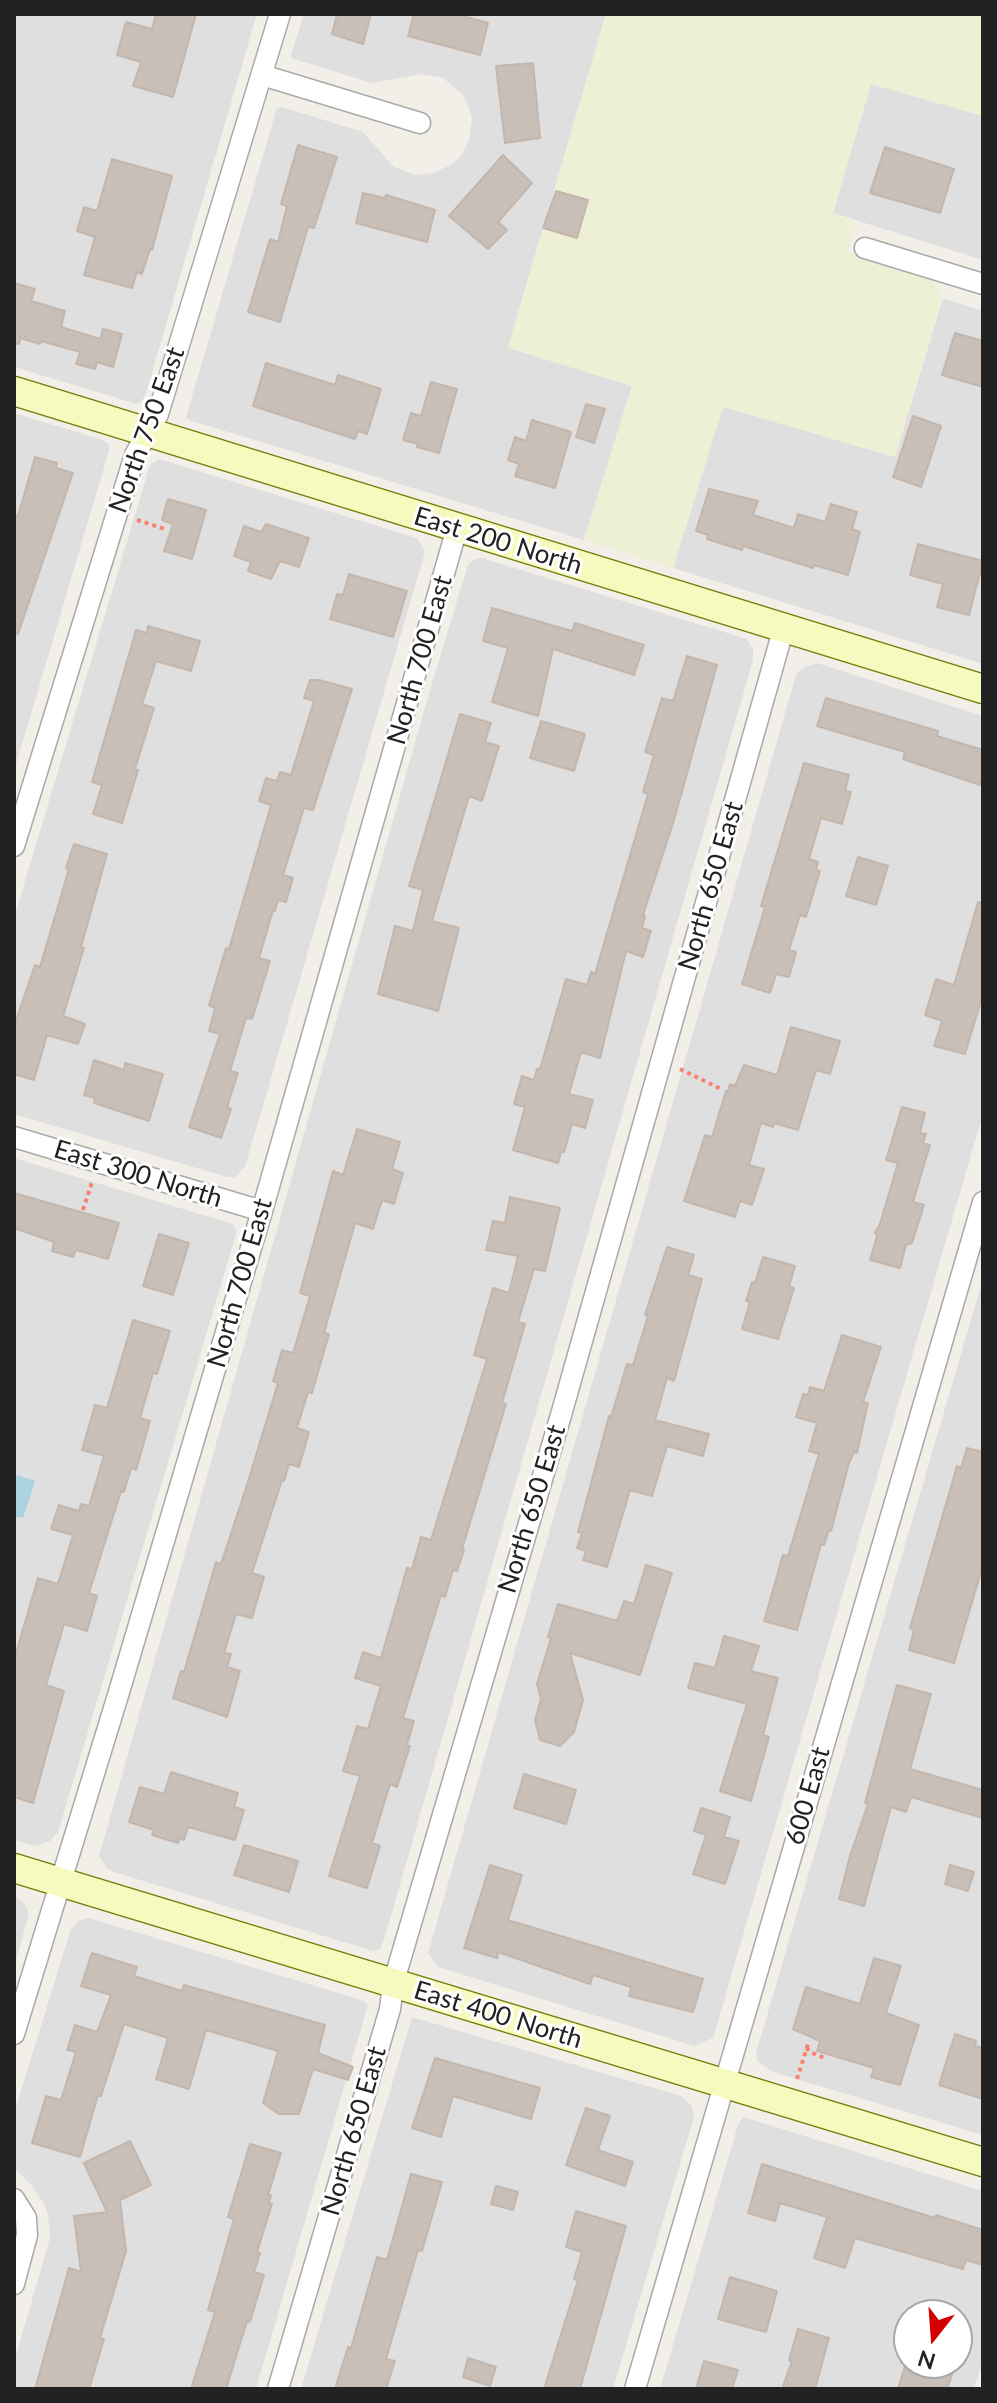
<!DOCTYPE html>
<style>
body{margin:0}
#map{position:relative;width:997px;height:2403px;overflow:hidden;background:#f2efe9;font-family:Lato,sans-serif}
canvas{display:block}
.frame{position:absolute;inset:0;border:16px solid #222;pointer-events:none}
.north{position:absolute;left:893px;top:2299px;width:80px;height:80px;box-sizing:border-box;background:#fff;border:2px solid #a7a7a7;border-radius:50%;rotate:197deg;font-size:22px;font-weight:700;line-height:32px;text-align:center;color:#222}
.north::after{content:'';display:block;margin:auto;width:28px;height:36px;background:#d40000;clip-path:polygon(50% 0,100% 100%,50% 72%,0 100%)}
</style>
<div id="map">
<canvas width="997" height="2403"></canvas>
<div class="frame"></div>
<div class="north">N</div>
</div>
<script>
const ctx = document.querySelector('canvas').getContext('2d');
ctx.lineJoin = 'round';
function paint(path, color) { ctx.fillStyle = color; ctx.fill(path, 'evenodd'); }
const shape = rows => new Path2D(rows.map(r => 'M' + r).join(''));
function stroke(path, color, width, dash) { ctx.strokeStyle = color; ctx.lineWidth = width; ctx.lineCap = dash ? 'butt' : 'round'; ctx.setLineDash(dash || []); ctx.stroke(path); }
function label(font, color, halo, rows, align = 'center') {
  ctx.font = font + ' Lato,sans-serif'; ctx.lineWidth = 6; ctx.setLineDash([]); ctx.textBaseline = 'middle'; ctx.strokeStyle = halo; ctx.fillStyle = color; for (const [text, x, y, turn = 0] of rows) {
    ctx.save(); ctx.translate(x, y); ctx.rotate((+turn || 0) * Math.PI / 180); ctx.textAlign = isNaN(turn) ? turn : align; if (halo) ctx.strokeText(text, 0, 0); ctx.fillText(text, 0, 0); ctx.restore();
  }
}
paint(shape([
 [14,14,257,14,146,393,141,403,137,404,14,367],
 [304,14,606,14,508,347,632,386,584,540,189,420,186,417,277,108,282,107,363,132,394,167,415,175,434,173,452,164,461,156,469,140,472,120,469,107,462,94,443,78,421,74,372,83,294,59,291,57,292,52],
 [871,84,983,116,983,260,833,213],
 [943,298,983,311,983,664,673,568,723,406,895,457],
 [14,413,100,439,109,444,109,451,14,771],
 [159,459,410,536,418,539,425,552,245,1167,235,1177,227,1177,14,1114,14,918,150,465],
 [482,558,747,639,753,649,753,660,384,1940,380,1949,373,1951,117,1873,107,1869,99,1856,428,697,468,565,475,559],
 [817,663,983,716,983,1114,713,2038,694,2046,438,1967,428,1953,796,675,805,667],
 [14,1158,233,1224,237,1231,58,1832,50,1841,35,1846,14,1840],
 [983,1279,983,2135,773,2072,757,2060,756,2053],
 [14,1895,25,1904,29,1914,14,1967],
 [89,1918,362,2000,368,2005,256,2389,14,2389,14,2362,50,2238,48,2215,44,2204,32,2186,14,2168,14,2113,71,1929,78,1921],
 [412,2017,681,2096,691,2105,694,2117,613,2389,301,2389],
 [743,2117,983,2191,983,2358,974,2389,660,2389,738,2125],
 [909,2315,957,2315,957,2363,909,2363]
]), '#e0dfdf');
paint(shape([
 [606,14,983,14,983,116,871,84,833,213,856,222,848,251,926,273,943,295,895,457,723,407,673,568,584,540,632,386,508,348]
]), '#eef0d5');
paint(shape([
 [17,1475,35,1481,23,1518,14,1516,14,1485]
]), '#aad3df');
const building = shape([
 [156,14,196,14,173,97,133,86,141,62,117,55,126,22,152,29,156,14],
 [337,14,371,14,363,44,332,34,337,14],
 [414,14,456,14,488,23,480,55,408,36,414,14],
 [533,63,540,138,505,143,496,66,533,63],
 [298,145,337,157,314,228,308,227,280,322,248,312,270,239,278,242,287,206,281,204,298,145],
 [885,147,954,169,940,213,870,193,885,147],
 [503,155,532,183,498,222,507,230,488,249,449,216,503,155],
 [112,159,172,176,152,250,150,249,142,274,137,272,132,288,84,275,95,237,77,231,84,207,97,211,112,159],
 [556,191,588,200,577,238,543,228,556,191],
 [363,193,385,198,386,195,435,210,427,242,356,223,363,193],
 [14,283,35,289,31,301,65,311,61,327,100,339,103,329,122,334,113,367,97,362,95,369,76,364,80,352,41,341,40,344,23,339,25,335,22,334,19,344,14,343,14,283],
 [955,333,983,341,983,387,942,375,955,333],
 [266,363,335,385,338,375,381,389,367,434,358,431,355,439,253,406,266,363],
 [431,382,457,389,439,453,417,447,418,444,403,440,411,413,421,416,431,382],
 [586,404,605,409,594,443,576,437,586,404],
 [913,416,941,426,921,487,893,477,913,416],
 [532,420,571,432,555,488,515,476,519,464,508,460,515,437,526,441,532,420],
 [35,457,57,463,56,468,73,473,18,634,14,633,14,515,18,516,35,457],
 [709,489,758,501,753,515,794,528,798,514,825,522,831,504,857,512,852,529,860,532,848,575,814,565,813,568,743,546,742,550,707,539,708,535,696,531,709,489],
 [168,499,206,510,192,559,164,551,173,524,162,520,168,499],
 [266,524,309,538,299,567,280,561,271,579,248,571,251,562,234,556,244,526,261,532,266,524],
 [918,544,983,561,969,615,937,607,943,584,910,575,918,544],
 [349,574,407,591,393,637,330,619,337,594,343,595,349,574],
 [492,608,572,631,575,623,644,645,634,675,553,649,538,716,492,702,508,648,483,641,492,608],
 [148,626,200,641,191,671,156,661,142,704,154,708,135,769,138,770,122,823,93,814,102,785,92,782,136,630,147,633,148,626],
 [687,656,717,665,674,820,643,915,645,916,642,928,651,931,643,957,626,951,600,1058,581,1052,569,1094,593,1100,585,1128,572,1124,564,1152,561,1152,558,1163,513,1150,525,1107,514,1104,522,1076,534,1080,537,1069,540,1069,566,979,587,985,591,972,595,974,648,794,643,792,654,755,645,752,662,698,673,701,687,656],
 [310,680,319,680,352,689,313,810,304,808,283,875,293,878,286,902,278,900,275,911,273,910,259,958,270,961,252,1019,246,1018,230,1071,238,1073,227,1107,231,1109,221,1138,189,1127,220,1034,209,1031,215,1008,209,1005,226,948,229,949,271,805,259,801,266,778,277,781,280,772,291,775,314,701,304,698,310,680],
 [826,698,938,731,937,736,983,750,983,774,980,785,903,759,905,752,817,726,826,698],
 [460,714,491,723,485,742,499,746,482,801,469,796,432,921,459,928,438,1011,378,994,395,926,413,931,423,890,409,886,460,714],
 [541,721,585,734,574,771,530,758,541,721],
 [804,763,849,775,845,791,851,792,842,824,821,818,809,859,818,862,816,870,820,871,806,917,800,915,789,950,796,952,789,977,776,974,770,993,742,984,765,907,761,906,804,763],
 [74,844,107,854,81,947,84,948,63,1016,85,1024,78,1044,47,1035,34,1080,14,1074,14,1026,35,965,40,967,69,869,66,868,74,844],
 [858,857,888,866,876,905,846,896,858,857],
 [978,902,983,903,983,994,965,1054,934,1046,942,1021,925,1015,936,979,954,985,978,902],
 [791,1027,840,1041,830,1074,816,1070,798,1130,774,1123,773,1127,761,1123,749,1165,764,1169,752,1205,740,1201,735,1217,684,1201,705,1135,712,1137,726,1091,728,1091,730,1084,735,1086,744,1065,777,1075,791,1027],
 [94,1060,124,1070,125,1063,163,1074,149,1121,94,1103,95,1098,84,1095,94,1060],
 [902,1107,925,1113,920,1133,926,1134,923,1143,930,1145,913,1202,924,1205,912,1243,906,1245,900,1268,870,1260,877,1236,875,1233,880,1224,898,1163,886,1160,902,1107],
 [357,1129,400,1142,392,1169,403,1173,394,1204,382,1200,373,1229,355,1223,324,1333,329,1334,312,1393,308,1392,297,1428,309,1432,299,1467,289,1464,284,1481,282,1480,252,1573,264,1577,252,1618,236,1614,224,1653,231,1654,227,1667,240,1671,227,1717,173,1698,181,1671,184,1672,216,1562,221,1564,247,1485,278,1383,273,1381,282,1350,293,1353,310,1296,300,1293,333,1171,343,1175,357,1129],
 [14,1193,119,1223,108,1259,76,1250,73,1257,52,1251,54,1242,14,1228,14,1193],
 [510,1197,560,1208,545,1271,534,1269,518,1322,525,1324,502,1403,506,1404,462,1549,464,1550,457,1571,453,1570,445,1597,441,1595,403,1718,414,1721,407,1745,410,1746,397,1787,390,1784,372,1843,380,1846,367,1888,329,1876,360,1776,343,1771,357,1726,368,1729,381,1686,355,1678,363,1652,381,1658,407,1568,412,1569,421,1537,431,1540,487,1359,474,1355,493,1288,509,1293,518,1256,486,1250,493,1221,505,1223,510,1197],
 [159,1234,189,1243,173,1295,143,1286,159,1234],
 [667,1247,694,1255,688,1275,702,1279,674,1381,667,1378,655,1420,709,1434,703,1456,667,1446,652,1496,630,1490,607,1567,583,1560,586,1551,577,1548,582,1533,578,1532,609,1416,611,1417,627,1364,633,1365,648,1316,645,1315,667,1247],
 [763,1257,795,1266,789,1287,794,1288,778,1339,742,1329,750,1302,746,1301,752,1282,755,1283,763,1257],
 [133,1320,170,1331,157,1374,153,1373,140,1418,150,1421,136,1470,131,1468,124,1492,121,1491,89,1593,97,1596,87,1631,64,1624,46,1685,64,1691,33,1803,14,1797,14,1660,38,1578,58,1584,73,1535,51,1529,59,1505,79,1511,81,1504,89,1506,104,1456,82,1450,95,1405,107,1408,133,1320],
 [842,1335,881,1347,863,1402,868,1403,857,1453,854,1452,849,1463,831,1531,829,1530,824,1545,821,1544,797,1630,764,1621,783,1555,788,1556,819,1454,809,1451,817,1423,796,1417,803,1394,808,1395,810,1387,824,1391,842,1335],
 [967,1448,983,1452,983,1565,954,1663,909,1650,914,1630,910,1628,957,1466,961,1468,967,1448],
 [646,1565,672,1573,640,1675,570,1653,583,1700,574,1732,560,1746,540,1740,535,1720,541,1699,537,1684,551,1638,548,1637,558,1604,617,1621,624,1601,634,1604,646,1565],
 [724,1636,759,1646,751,1671,778,1678,763,1735,769,1737,751,1801,720,1791,747,1704,688,1688,695,1663,715,1668,724,1636],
 [897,1685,931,1694,910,1769,983,1790,983,1818,911,1797,906,1812,891,1807,864,1906,839,1899,850,1856,868,1804,865,1803,897,1685],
 [171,1772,238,1793,234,1807,244,1810,235,1840,188,1827,184,1840,180,1838,178,1843,152,1835,154,1830,129,1822,140,1787,164,1794,171,1772],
 [524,1774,576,1790,566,1824,514,1808,524,1774],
 [701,1808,730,1817,724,1837,739,1841,725,1884,693,1874,706,1835,694,1831,701,1808],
 [244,1845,298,1861,289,1892,234,1875,244,1845],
 [490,1865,522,1875,508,1920,703,1979,693,2012,629,1996,631,1987,593,1975,590,1984,498,1952,497,1958,464,1948,490,1865],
 [950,1865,974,1872,968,1891,945,1884,950,1865],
 [92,1953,137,1967,134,1976,182,1991,184,1985,325,2025,318,2053,353,2067,348,2080,313,2069,299,2114,279,2114,263,2103,278,2051,206,2030,189,2089,156,2079,168,2038,124,2024,101,2096,98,2095,80,2157,32,2143,46,2096,61,2100,76,2052,67,2050,75,2025,97,2032,111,1995,81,1986,92,1953],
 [874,1958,901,1966,886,2013,919,2025,900,2085,871,2077,874,2068,817,2051,820,2041,793,2029,806,1987,860,2004,874,1958],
 [955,2034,976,2041,975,2046,983,2048,983,2099,939,2085,955,2034],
 [435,2058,540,2088,531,2119,453,2096,441,2137,412,2128,435,2058],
 [586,2108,610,2116,598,2150,633,2162,625,2186,566,2165,586,2108],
 [130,2141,151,2185,120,2200,126,2251,100,2338,104,2339,89,2389,35,2389,69,2268,81,2272,74,2216,107,2212,84,2163,130,2141],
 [250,2144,281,2153,268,2195,271,2195,269,2203,272,2204,257,2252,260,2253,254,2272,264,2275,250,2322,247,2321,226,2389,191,2389,215,2312,208,2310,234,2219,228,2217,250,2144],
 [762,2164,935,2218,936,2215,983,2230,983,2265,966,2260,963,2269,855,2238,845,2268,814,2258,827,2217,780,2203,775,2221,748,2213,762,2164],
 [411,2174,442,2182,422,2251,418,2250,386,2359,395,2361,386,2389,335,2389,348,2347,351,2348,377,2257,387,2260,411,2174],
 [496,2186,518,2192,513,2210,491,2204,496,2186],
 [576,2211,626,2226,580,2389,544,2389,578,2280,574,2279,582,2252,566,2247,576,2211],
 [730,2277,777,2291,766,2332,718,2319,730,2277],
 [798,2329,829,2338,815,2389,782,2389,792,2361,789,2360,798,2329],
 [468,2358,496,2367,490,2386,463,2377,468,2358],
 [704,2361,738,2370,732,2389,696,2389,704,2361],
 [906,2363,956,2363,947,2389,898,2389,906,2363]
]);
paint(building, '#c7bfb8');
stroke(building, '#c4b6ab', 2);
const street = shape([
 [262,75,420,123],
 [865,248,983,284],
 [14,846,135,455,158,414,280,14],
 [14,1137,262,1211],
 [14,2034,119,1692,262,1211,457,528],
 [14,2199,26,2218,27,2235,14,2284],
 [278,2389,390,2009,393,1984,561,1415,784,627],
 [635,2389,983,1202]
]);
const secondary = shape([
 [14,391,983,689],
 [14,1868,983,2162]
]);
stroke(street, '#a9a9a9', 23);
stroke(secondary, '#707d05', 31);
stroke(shape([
 [137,520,165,529],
 [680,1069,721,1089],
 [83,1210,92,1182],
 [806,2048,816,2055,825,2058],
 [797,2079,809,2041]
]), '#fa8072', 4, [4, 4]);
stroke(street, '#fff', 20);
stroke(secondary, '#f7fabf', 28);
label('26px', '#222', '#fff', [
 ["North 750 East",147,430,-70],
 ["East 200 North",498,541,17],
 ["North 700 East",420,660,-74],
 ["North 650 East",711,886,-74],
 ["East 300 North",138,1174,17],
 ["North 700 East",240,1283,-74],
 ["North 650 East",532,1509,-73],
 ["600 East",808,1796,-74],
 ["East 400 North",498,2015,17],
 ["North 650 East",354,2131,-74]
]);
</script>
